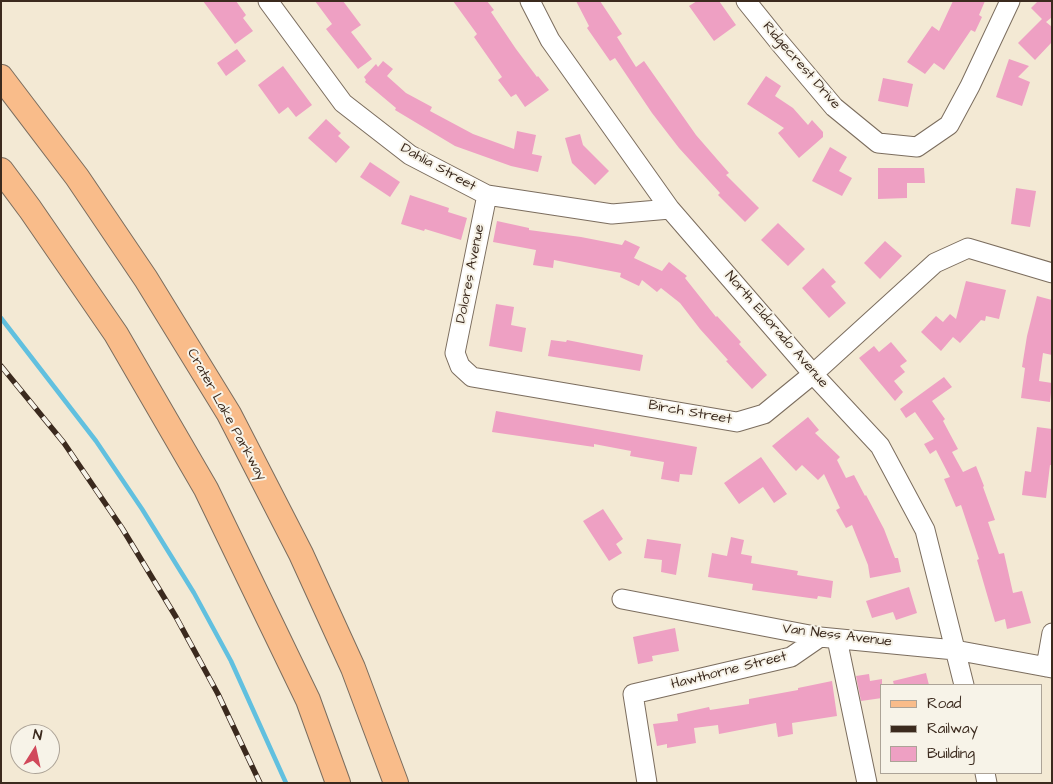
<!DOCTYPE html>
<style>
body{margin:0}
#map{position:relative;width:1053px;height:784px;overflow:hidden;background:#f3e9d4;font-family:"Architects Daughter",sans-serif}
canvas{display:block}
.frame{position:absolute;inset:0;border:2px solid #3b2a1e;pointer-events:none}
.legend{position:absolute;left:880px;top:684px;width:162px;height:90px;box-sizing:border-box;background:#f7f3e8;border:1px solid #aca397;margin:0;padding:6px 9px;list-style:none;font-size:15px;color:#3b2a1e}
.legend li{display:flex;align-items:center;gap:10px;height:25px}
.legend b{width:25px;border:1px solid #aca397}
.north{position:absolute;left:10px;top:724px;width:50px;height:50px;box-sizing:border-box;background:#f7f3e8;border:1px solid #aca397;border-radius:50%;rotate:10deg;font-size:14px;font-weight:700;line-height:20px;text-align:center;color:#3b2a1e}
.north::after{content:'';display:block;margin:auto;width:18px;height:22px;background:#d1495b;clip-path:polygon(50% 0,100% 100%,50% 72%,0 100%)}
</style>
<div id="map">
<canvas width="1053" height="784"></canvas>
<div class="frame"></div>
<ul class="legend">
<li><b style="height:6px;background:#f9bc8a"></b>Road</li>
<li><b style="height:6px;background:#3b2a1e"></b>Railway</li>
<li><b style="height:14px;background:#eea0c3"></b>Building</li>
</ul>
<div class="north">N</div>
</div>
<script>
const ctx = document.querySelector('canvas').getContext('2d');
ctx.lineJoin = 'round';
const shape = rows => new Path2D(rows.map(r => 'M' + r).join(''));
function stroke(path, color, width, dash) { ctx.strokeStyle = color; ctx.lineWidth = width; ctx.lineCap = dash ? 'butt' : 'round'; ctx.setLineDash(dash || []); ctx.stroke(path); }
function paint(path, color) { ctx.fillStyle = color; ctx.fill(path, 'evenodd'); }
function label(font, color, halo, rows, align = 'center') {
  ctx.font = font + ' "Architects Daughter",sans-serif'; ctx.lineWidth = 4; ctx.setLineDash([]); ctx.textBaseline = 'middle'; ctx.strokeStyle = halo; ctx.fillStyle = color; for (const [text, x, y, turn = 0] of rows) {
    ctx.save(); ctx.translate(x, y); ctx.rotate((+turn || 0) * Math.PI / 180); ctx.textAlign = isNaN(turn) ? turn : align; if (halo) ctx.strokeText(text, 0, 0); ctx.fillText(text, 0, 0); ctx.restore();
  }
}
stroke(shape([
 [1,318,96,441,142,509,194,593,231,661,286,783]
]), '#61c0df', 4.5);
paint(shape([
 [203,1,236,1,246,15,243,18,253,31,235,44],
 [315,1,343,1,361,25,351,32,372,59,358,69,326,29,332,24],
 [453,1,487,1,494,10,491,12,516,49,537,77,538,76,549,90,525,107,516,94,511,97,498,80,502,77,474,37,477,34],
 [576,1,600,1,622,34,617,37,636,67,644,61,696,135,729,173,726,175,759,208,745,222,718,195,720,193,679,148,652,113,615,58,610,61,587,28,589,26],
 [697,1,719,1,736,25,714,41,689,6],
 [953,1,985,1,979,15,982,17,975,32,971,30,944,70,934,63,925,74,907,62,932,26,939,31],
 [1038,1,1052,1,1052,17,1046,22,1052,27,1052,42,1035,60,1018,43,1042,19,1031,8],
 [237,49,246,61,226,76,217,63],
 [1009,59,1029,66,1018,77,1030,82,1022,106,996,97],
 [383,61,393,69,387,76,406,93,432,107,430,111,473,134,514,149,517,131,536,135,532,154,542,156,538,172,511,166,455,146,395,110,396,108,365,82,366,80,364,77,376,64,378,67],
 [283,66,312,105,296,117,288,107,279,114,258,85],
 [766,76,781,86,775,96,793,108,808,125,812,120,823,132,823,137,799,158,778,133,784,128,747,104],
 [883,78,913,84,908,107,878,101],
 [326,119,341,133,338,136,350,147,336,163,308,138],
 [580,134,583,145,609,171,595,185,572,163,565,138],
 [830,147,847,157,839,171,852,178,842,196,812,181],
 [370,162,400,182,390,197,360,177],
 [878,168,924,168,925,183,907,183,907,198,878,199],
 [1016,188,1036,191,1030,227,1011,224],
 [410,195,449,208,448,212,467,218,461,240,425,229,424,231,401,224],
 [497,221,529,228,529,230,581,237,622,245,625,240,640,247,634,258,662,271,669,262,687,276,685,278,716,317,717,316,741,342,739,344,767,375,752,389,726,361,728,360,700,329,680,303,661,288,657,292,642,280,639,286,620,277,621,273,554,260,553,268,533,265,536,250,493,242],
 [778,223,805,249,788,266,761,240],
 [885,241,902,256,880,279,864,263],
 [823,268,836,282,831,286,846,303,829,318,802,288],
 [966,281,1006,290,999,319,986,316,985,321,981,320,960,343,953,337,941,351,921,332,936,316,943,322,950,314,956,319],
 [1037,296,1052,300,1052,355,1043,353,1039,381,1052,383,1050,402,1021,398,1025,368,1022,367,1027,336],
 [496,304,514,307,511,325,526,328,522,352,489,346],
 [551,340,566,342,567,340,643,355,640,371,548,356],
 [891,342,907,361,900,366,905,372,894,381,903,392,895,401,859,358,874,346,879,352],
 [944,377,952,387,932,401,945,419,943,421,958,449,952,452,963,472,976,466,984,486,983,487,995,520,988,522,999,554,1004,553,1013,593,1022,591,1031,623,1007,629,1005,619,995,622,977,560,979,559,961,505,956,507,944,479,950,477,936,450,930,454,924,444,934,439,915,412,906,418,900,409],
 [496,411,697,447,692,475,680,474,679,482,661,479,664,462,630,456,631,451,594,444,594,447,492,432],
 [808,417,819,430,815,433,840,457,837,460,846,478,854,475,865,496,866,495,884,529,895,558,898,558,901,572,870,578,868,565,852,525,846,528,836,510,840,508,824,474,818,480,802,465,796,471,772,446],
 [1037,427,1052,429,1052,465,1050,465,1046,498,1022,495,1025,471,1031,472],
 [761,457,787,494,774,503,763,487,739,504,724,483],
 [603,509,623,539,616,544,622,553,609,561,583,521],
 [731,537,744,540,741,554,752,556,751,563,798,571,797,575,833,581,831,598,818,596,817,599,752,590,753,584,708,577,712,553,727,556],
 [647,539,681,544,676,575,661,572,662,560,644,558],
 [909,587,917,613,896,620,893,612,872,618,866,601],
 [675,628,679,651,652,656,653,661,638,664,633,637],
 [926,673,929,685,894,685,893,681],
 [869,674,870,681,882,679,882,698,861,701,856,676],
 [832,681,837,716,792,723,793,734,778,737,776,723,719,734,718,725,694,728,696,743,667,748,667,744,657,746,653,724,678,721,677,714,709,707,710,710,749,704,749,699,798,690,798,688]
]), '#eea0c3');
const minor = shape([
 [268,1,343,103,410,155,487,195,612,214,670,209],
 [530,1,550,40,670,209,813,374,880,446,925,530,964,685],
 [746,1,779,42,834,107,878,143,917,147,949,125,970,86,1010,1],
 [487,195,455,353,460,366,472,377,737,422,764,414,813,374,935,263,968,248,1052,273],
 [622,599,820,637,955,650,1052,668],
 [837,639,867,783],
 [1046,667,1052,633],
 [985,773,987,783],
 [647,783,633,694,791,657,820,637]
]);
const major = shape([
 [1,77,77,177,146,279,229,414,301,554,353,668,396,783],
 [1,170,30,209,116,334,206,489,308,700,338,783]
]);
stroke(minor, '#7b6d5e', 21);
stroke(major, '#7b6d5e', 26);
stroke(minor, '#fff', 19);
stroke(major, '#f9bc8a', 24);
const rail = shape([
 [1,366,64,443,122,528,176,617,218,694,260,783]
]);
stroke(rail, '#3b2a1e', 5.5);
stroke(rail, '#f7f3e8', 4, [11]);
label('14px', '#3b2a1e', '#f7f3e8', [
 ["Ridgecrest Drive",801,66,49],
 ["Dahlia Street",438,168,29],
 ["Dolores Avenue",471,274,-79],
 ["North Eldorado Avenue",776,330,49],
 ["Birch Street",690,413,10],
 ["Crater Lake Parkway",226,415,61],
 ["Van Ness Avenue",837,636,7],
 ["Hawthorne Street",729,671,-14]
]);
</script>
